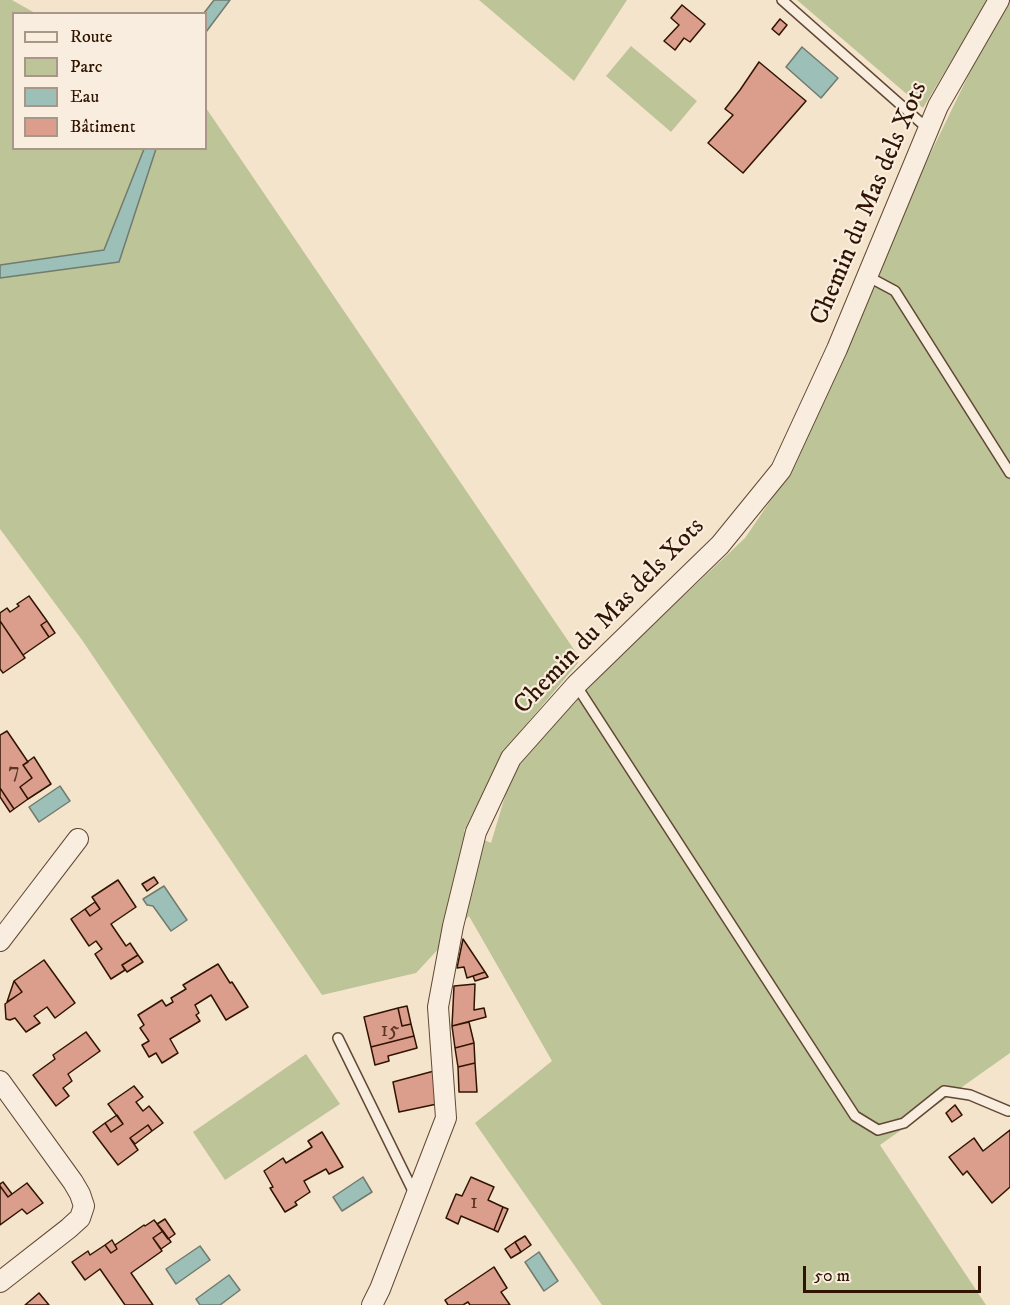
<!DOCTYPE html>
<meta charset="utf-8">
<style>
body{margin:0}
#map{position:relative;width:1010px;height:1305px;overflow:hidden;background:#f5e4cc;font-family:"IM FELL DW Pica",serif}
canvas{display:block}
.legend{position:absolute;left:12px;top:12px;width:195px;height:138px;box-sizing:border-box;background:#f8edde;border:2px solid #a89686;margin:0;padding:8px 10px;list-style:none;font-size:18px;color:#301401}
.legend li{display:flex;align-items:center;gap:12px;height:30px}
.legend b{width:30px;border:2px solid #a89686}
.scale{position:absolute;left:803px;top:1266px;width:178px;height:27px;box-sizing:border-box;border:3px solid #301401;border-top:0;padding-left:8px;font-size:18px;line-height:21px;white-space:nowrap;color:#301401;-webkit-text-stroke:4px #f8edde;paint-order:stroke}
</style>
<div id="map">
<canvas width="1010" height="1305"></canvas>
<ul class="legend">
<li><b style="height:8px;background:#f8edde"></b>Route</li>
<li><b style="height:16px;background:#bdc497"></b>Parc</li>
<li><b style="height:16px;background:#9cbfb7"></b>Eau</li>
<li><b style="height:16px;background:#db9d8c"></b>Bâtiment</li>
</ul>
<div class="scale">50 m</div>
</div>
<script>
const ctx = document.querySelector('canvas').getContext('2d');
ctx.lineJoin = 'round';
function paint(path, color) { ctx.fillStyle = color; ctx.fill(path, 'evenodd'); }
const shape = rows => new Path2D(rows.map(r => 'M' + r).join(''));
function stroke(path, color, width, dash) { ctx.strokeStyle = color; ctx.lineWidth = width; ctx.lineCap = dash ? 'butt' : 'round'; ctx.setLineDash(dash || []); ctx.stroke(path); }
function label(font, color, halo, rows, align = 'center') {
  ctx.font = font + ' "IM FELL DW Pica",serif'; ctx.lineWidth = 4.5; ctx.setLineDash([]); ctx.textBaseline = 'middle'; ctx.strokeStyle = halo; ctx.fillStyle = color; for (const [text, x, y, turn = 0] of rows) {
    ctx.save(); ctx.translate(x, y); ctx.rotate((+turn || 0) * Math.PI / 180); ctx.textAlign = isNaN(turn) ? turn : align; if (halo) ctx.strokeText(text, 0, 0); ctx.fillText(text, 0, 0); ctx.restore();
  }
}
paint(shape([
 [0,0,12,0,35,13,14,14,14,148,206,148,206,108,577,654,578,663,502,753,464,831,491,843,514,766,602,673,745,538,796,463,919,177,1005,0,1010,0,1010,1053,880,1145,986,1305,602,1305,475,1123,552,1061,469,916,416,973,322,995,82,640,0,529],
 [479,0,627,0,574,81],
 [797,0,988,0,923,108],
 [631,46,697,101,671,132,606,76],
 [306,1054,340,1104,225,1180,193,1132]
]), '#bdc497');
const water = shape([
 [214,0,230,0,206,32,206,14,204,13,214,0],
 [802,47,838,78,821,98,786,67,802,47],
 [144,149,156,149,119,262,0,278,0,265,104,250,144,149],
 [60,786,70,801,39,822,29,807,60,786],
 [164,886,187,920,171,931,153,906,147,905,143,899,164,886],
 [363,1177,372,1192,342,1211,333,1197,363,1177],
 [200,1246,210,1260,176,1284,166,1269,200,1246],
 [539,1252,558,1281,544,1291,525,1262,539,1252],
 [229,1275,240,1290,220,1305,200,1305,196,1299,229,1275]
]);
paint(water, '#9cbfb7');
stroke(water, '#717b6e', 1.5);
const building = shape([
 [682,5,705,24,690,42,684,38,675,50,664,41,679,25,671,18,682,5],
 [780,19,787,25,779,35,772,29,780,19],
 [759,62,806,101,743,173,708,143,733,115,725,109,740,90,759,62],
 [29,596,47,621,41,625,49,637,23,655,0,621,0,613,7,608,10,612,19,606,17,604,29,596],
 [0,621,25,658,3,673,0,669,0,621],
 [47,621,55,633,49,637,41,625,47,621],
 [7,731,28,762,23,765,32,778,20,787,28,799,14,809,0,788,0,735,7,731],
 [34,757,51,784,28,799,20,787,32,778,23,765,34,757],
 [0,788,14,809,10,812,0,797,0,788],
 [154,877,158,883,147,891,142,884,154,877],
 [118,880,136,907,111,924,126,946,130,943,138,955,122,965,125,970,111,979,95,954,102,949,96,941,89,946,71,919,85,909,90,916,100,909,92,897,118,880],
 [95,902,100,909,90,916,85,909,95,902],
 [463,939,485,972,467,978,464,967,457,968,463,939],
 [138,955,143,962,127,972,122,965,138,955],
 [44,960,75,1003,55,1018,47,1007,34,1016,40,1023,26,1032,15,1018,10,1020,6,1019,5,1004,22,992,14,981,44,960],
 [218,964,230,983,232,982,248,1007,226,1020,211,995,195,1005,199,1013,196,1015,200,1021,170,1039,178,1053,162,1063,156,1053,149,1057,142,1045,149,1041,140,1028,144,1025,138,1015,162,1000,166,1006,173,1002,171,998,186,989,183,985,218,964],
 [485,972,488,977,475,981,473,976,485,972],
 [14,981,22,992,7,1002,14,981],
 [475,984,474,1010,484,1008,486,1017,452,1026,454,986,475,984],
 [407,1006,411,1024,402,1026,398,1008,407,1006],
 [398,1008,402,1026,411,1024,414,1036,371,1047,364,1017,398,1008],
 [469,1022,474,1043,455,1048,452,1026,469,1022],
 [86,1032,100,1051,68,1074,72,1081,63,1088,69,1096,56,1106,33,1075,55,1059,53,1055,86,1032],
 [414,1036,417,1048,388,1056,389,1061,375,1065,371,1047,414,1036],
 [474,1043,475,1063,458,1067,455,1048,474,1043],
 [475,1063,477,1092,459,1092,458,1067,475,1063],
 [434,1071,437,1104,399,1112,393,1082,434,1071],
 [134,1086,143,1097,136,1102,143,1111,149,1106,163,1123,152,1131,148,1125,130,1138,138,1150,118,1165,93,1132,105,1123,111,1132,123,1124,108,1104,134,1086],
 [955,1105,962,1115,952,1122,946,1113,955,1105],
 [117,1115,123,1124,111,1132,105,1123,117,1115],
 [148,1125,152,1131,135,1144,130,1138,148,1125],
 [1010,1130,1010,1187,992,1203,967,1171,963,1175,949,1157,974,1138,983,1151,1010,1130],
 [322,1132,343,1167,329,1174,326,1169,304,1181,310,1192,295,1202,297,1205,285,1212,270,1188,273,1187,264,1171,283,1158,286,1163,312,1147,308,1141,322,1132],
 [471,1177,494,1187,488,1200,503,1207,494,1230,461,1216,458,1224,446,1218,456,1194,462,1196,471,1177],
 [3,1182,12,1194,8,1197,0,1186,0,1184,3,1182],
 [27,1183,43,1203,27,1214,22,1209,0,1225,0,1186,8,1197,27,1183],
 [503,1207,508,1209,498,1232,494,1230,503,1207],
 [165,1219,175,1234,168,1239,157,1224,165,1219],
 [154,1220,163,1231,153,1238,162,1251,131,1273,153,1305,125,1305,100,1269,85,1280,72,1262,88,1251,90,1255,105,1245,111,1253,117,1249,115,1245,144,1225,145,1226,154,1220],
 [163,1231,171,1242,161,1249,153,1238,163,1231],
 [525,1236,531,1245,521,1252,515,1242,525,1236],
 [112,1240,117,1249,111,1253,105,1245,112,1240],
 [515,1242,521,1252,511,1258,505,1249,515,1242],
 [494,1267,507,1288,501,1292,510,1305,470,1305,468,1302,463,1305,448,1305,445,1300,494,1267],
 [39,1293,49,1305,25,1305,39,1293]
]);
paint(building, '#db9d8c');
stroke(building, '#301401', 1.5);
const service = shape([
 [782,0,928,129],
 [867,276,895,291,1010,473],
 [576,685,855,1116,878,1130,904,1123,944,1091,970,1095,1008,1111],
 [338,1038,415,1195]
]);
const minor = shape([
 [0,941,78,839],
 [0,1081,73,1182,80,1194,84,1206,80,1218,69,1228,0,1282],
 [372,1305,380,1289,446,1118,438,1007,453,926,476,832,511,758,576,685,720,545,781,470,837,349,938,106,999,0]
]);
stroke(service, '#614834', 12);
stroke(minor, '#614834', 22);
stroke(service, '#f8edde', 9);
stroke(minor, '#f8edde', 20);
label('22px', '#5b3624', null, [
 ["7",14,772],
 ["15",390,1031],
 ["1",474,1203]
]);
label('26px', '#301401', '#f8edde', [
 ["Chemin du Mas dels Xots",870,204,-67],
 ["Chemin du Mas dels Xots",610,617,-46]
]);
</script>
